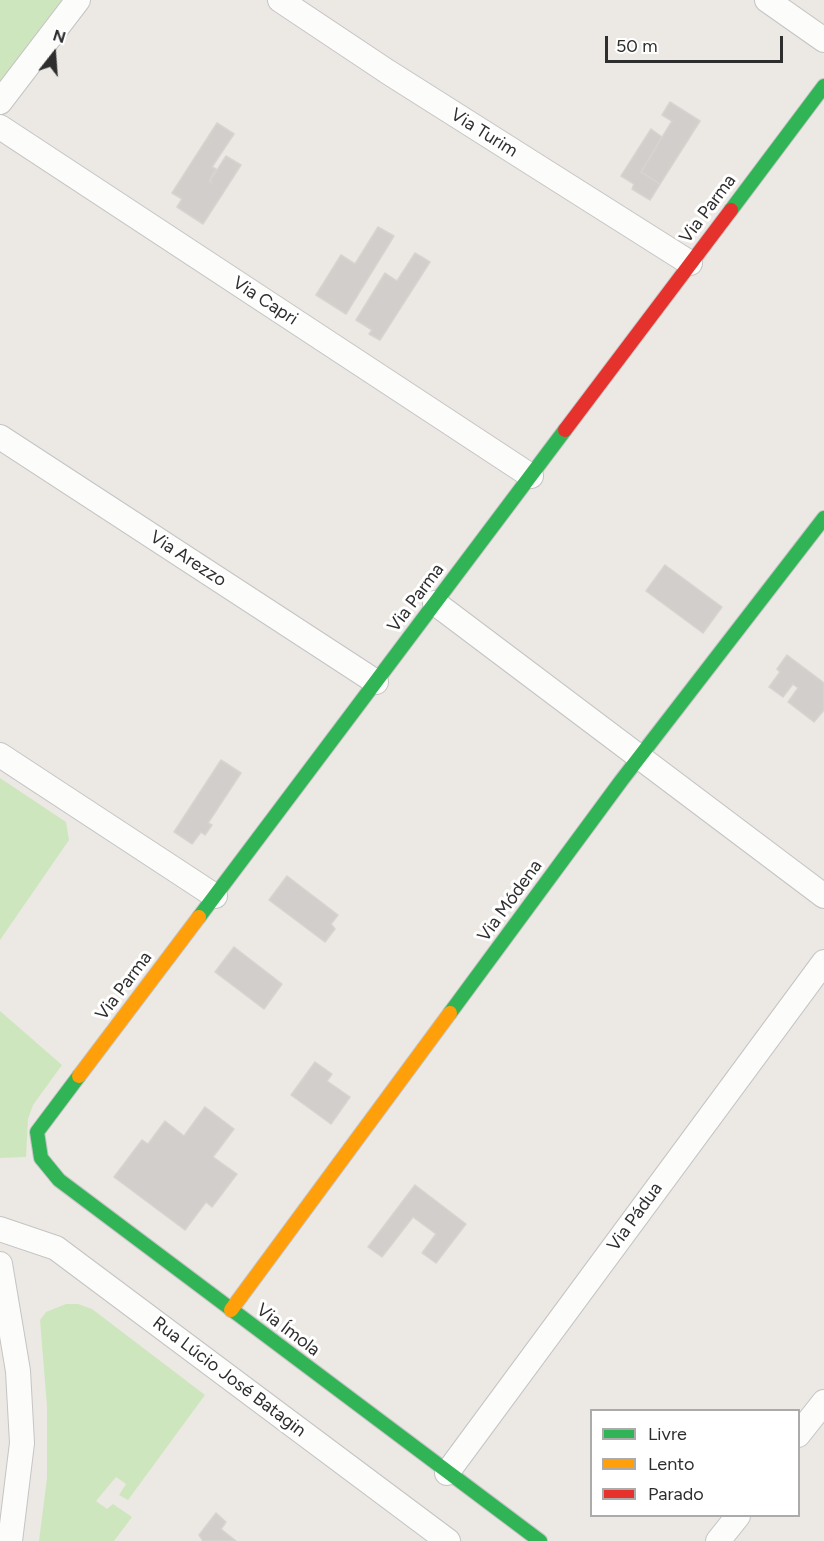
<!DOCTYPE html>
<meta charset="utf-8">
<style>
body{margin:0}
#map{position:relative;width:824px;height:1541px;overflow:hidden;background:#ece8e4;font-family:Figtree,sans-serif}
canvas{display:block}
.legend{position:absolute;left:590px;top:1409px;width:210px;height:108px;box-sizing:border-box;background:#fff;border:2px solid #ababab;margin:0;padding:8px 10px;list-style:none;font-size:18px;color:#2e2e2e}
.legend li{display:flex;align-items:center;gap:12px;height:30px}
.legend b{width:30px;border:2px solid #ababab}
.north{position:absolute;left:24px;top:24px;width:60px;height:60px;-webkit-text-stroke:4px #fff;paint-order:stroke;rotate:17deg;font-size:16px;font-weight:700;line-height:24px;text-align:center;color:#2e2e2e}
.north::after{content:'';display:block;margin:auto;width:21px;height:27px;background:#2e2e2e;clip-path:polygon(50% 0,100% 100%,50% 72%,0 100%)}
.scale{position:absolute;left:605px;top:36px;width:178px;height:27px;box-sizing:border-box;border:3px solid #2e2e2e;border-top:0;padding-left:8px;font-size:18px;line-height:21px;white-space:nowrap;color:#2e2e2e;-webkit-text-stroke:4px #fff;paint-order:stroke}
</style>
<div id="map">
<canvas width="824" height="1541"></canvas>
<ul class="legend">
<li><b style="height:8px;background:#30b455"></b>Livre</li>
<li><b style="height:8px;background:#ff9f0a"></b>Lento</li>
<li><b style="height:8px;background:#e5322d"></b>Parado</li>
</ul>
<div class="north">N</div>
<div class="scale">50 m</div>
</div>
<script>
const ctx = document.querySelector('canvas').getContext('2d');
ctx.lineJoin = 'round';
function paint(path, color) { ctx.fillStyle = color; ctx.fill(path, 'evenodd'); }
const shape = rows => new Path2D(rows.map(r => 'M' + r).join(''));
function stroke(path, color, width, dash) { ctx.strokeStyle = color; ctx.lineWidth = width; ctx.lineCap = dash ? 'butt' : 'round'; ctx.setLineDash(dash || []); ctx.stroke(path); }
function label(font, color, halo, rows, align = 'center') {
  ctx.font = font + ' Figtree,sans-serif'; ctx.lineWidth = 6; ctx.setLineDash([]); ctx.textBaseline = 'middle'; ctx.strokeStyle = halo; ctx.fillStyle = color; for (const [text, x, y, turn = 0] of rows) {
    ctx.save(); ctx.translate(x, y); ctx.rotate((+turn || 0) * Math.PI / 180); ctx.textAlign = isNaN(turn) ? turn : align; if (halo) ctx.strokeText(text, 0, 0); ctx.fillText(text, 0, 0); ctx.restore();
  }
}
paint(shape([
 [0,0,63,0,0,83],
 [0,778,66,822,69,840,0,940],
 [0,1011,62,1065,33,1105,28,1119,26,1157,0,1158],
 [66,1304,78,1304,92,1309,205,1395,128,1500,119,1495,126,1484,116,1477,96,1501,107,1509,113,1504,132,1517,114,1541,39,1541,47,1478,47,1406,40,1320,46,1312]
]), '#cee6be');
const building = shape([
 [670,102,700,121,660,184,641,172,672,121,662,115,670,102],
 [217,123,234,134,212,167,216,169,209,181,212,183,210,181,226,156,241,165,203,224,177,207,182,199,172,193,217,123],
 [651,129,662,137,641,172,660,184,650,200,632,189,634,184,621,176,651,129],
 [378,227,394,236,346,314,316,295,341,255,355,264,378,227],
 [415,253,430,262,380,340,369,334,372,330,356,320,385,273,397,281,415,253],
 [665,565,722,607,703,633,646,591,665,565],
 [787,655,824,683,824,710,814,722,788,702,798,688,793,684,783,697,769,687,780,672,777,669,787,655],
 [221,760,241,773,208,823,212,825,205,835,201,832,192,844,174,832,221,760],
 [287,876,338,915,331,924,335,929,325,942,269,900,287,876],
 [234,947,282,984,264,1009,215,972,234,947],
 [315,1062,332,1074,327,1081,350,1097,331,1124,291,1095,315,1062],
 [205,1107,234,1129,213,1157,237,1174,212,1207,206,1202,185,1230,114,1177,142,1140,148,1144,165,1121,184,1136,205,1107],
 [415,1185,466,1224,436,1263,422,1253,436,1234,413,1217,382,1257,368,1247,415,1185],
 [216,1513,226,1522,221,1529,236,1541,203,1541,199,1535,216,1513]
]);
paint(building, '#d1cecb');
stroke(building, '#d7d4d0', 1.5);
const street = shape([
 [280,0,388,72,690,263],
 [767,0,824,40],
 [0,102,78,0],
 [0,127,531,476],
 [0,437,376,682],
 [435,603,824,896],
 [0,755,215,896],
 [0,1229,56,1248,448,1541],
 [0,1264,18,1371,22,1443,10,1541],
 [798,1435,824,1402],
 [447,1473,824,962],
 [718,1541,738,1516]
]);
const fast = shape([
 [731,210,824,86],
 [199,917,565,430],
 [450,1013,621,781,824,518],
 [79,1076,37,1132,41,1158,59,1180,540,1541]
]);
const slow = shape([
 [79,1076,199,917],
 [231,1310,450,1013]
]);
const jam = shape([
 [565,430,731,210]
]);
stroke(street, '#c5c4c5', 26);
stroke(fast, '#c5c4c5', 16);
stroke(slow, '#c5c4c5', 16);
stroke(jam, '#c5c4c5', 16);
stroke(street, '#fcfcfb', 24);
stroke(fast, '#30b455', 14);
stroke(slow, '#ff9f0a', 14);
stroke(jam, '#e5322d', 14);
label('18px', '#2e2e2e', '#fff', [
 ["Via Turim",484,133,32],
 ["Via Parma",708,209,-53],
 ["Via Capri",265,301,33],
 ["Via Arezzo",188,559,33],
 ["Via Parma",416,598,-53],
 ["Via Módena",510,901,-54],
 ["Via Parma",124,986,-53],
 ["Via Pádua",635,1217,-54],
 ["Via Ímola",288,1330,37],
 ["Rua Lúcio José Batagin",229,1377,37]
]);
</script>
